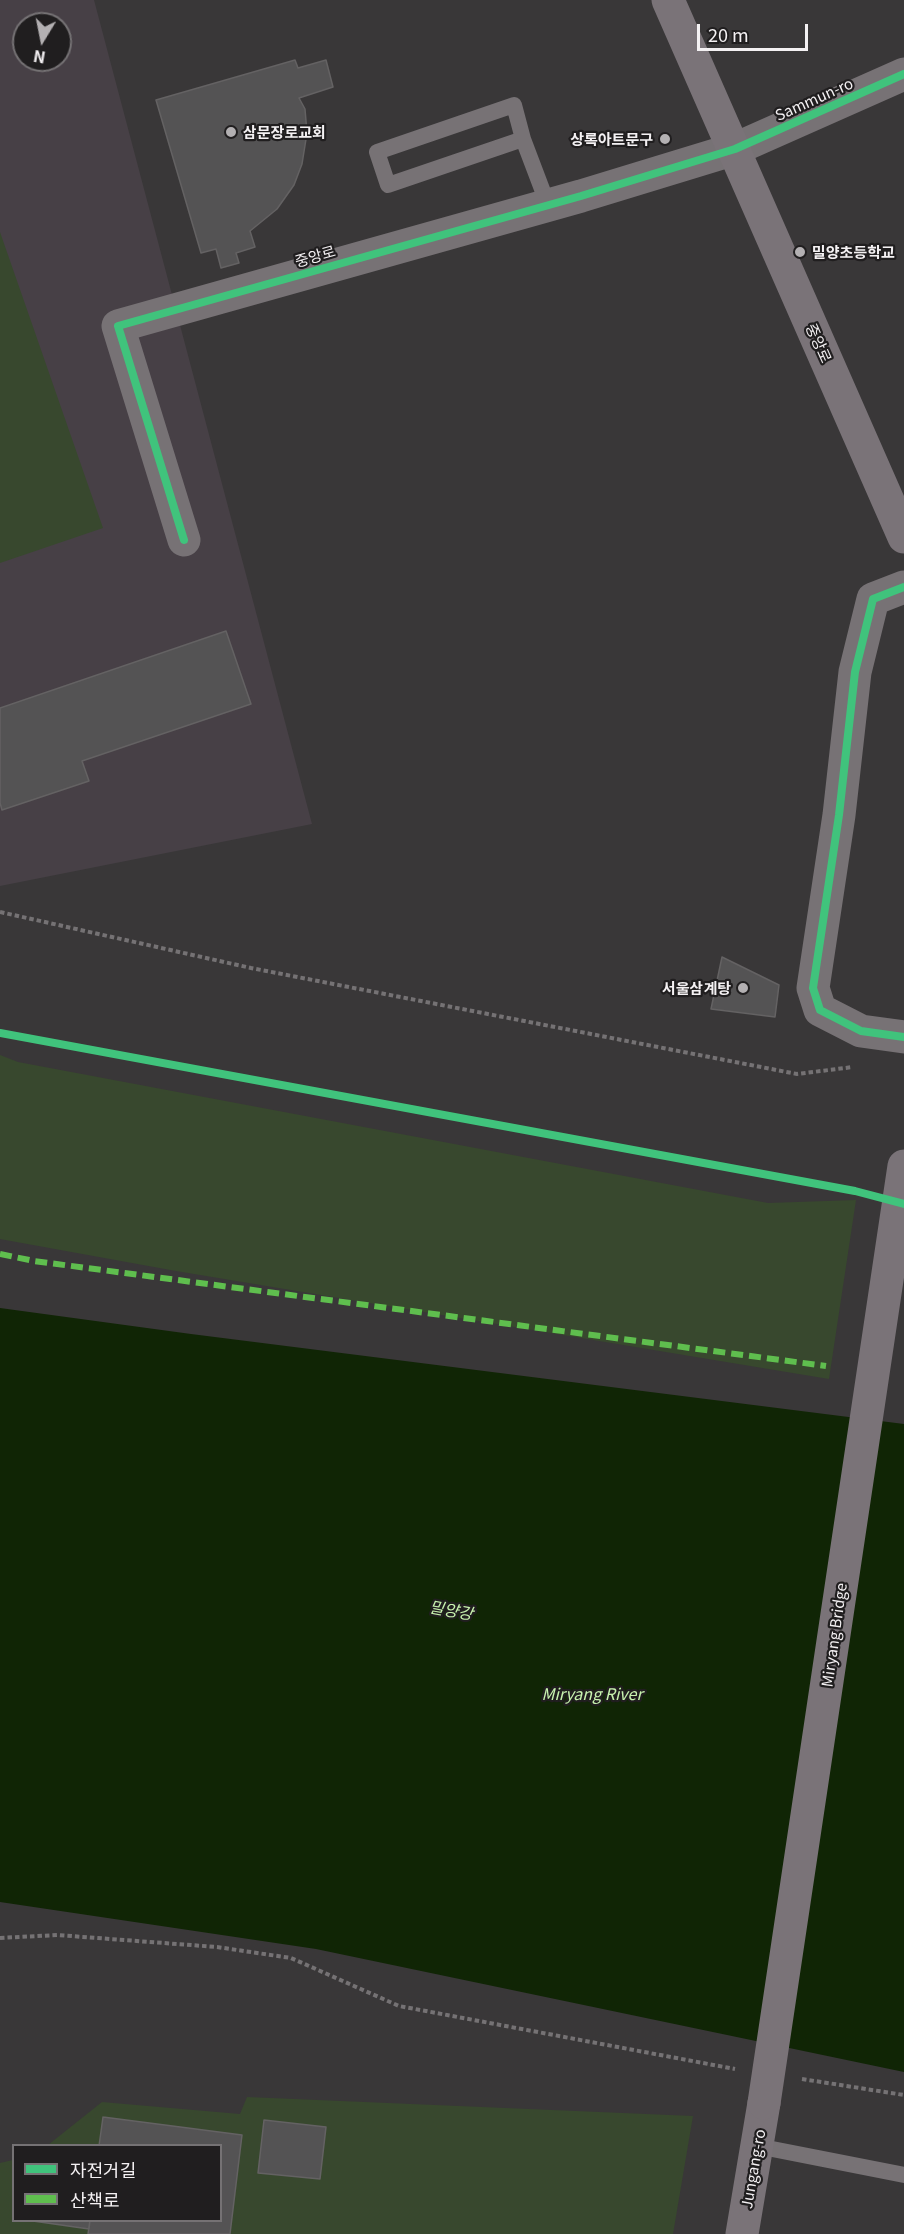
<!DOCTYPE html>
<meta charset="utf-8">
<style>
body{margin:0}
#map{position:relative;width:904px;height:2234px;overflow:hidden;background:#393738;font-family:Georgia,"Noto Sans KR",serif}
canvas{display:block}
.legend{position:absolute;left:12px;top:2144px;width:210px;height:78px;box-sizing:border-box;background:#201e1f;border:2px solid #757274;margin:0;padding:8px 10px;list-style:none;font-size:18px;color:#f4f1f3}
.legend li{display:flex;align-items:center;gap:12px;height:30px}
.legend b{width:30px;border:2px solid #757274}
.north{position:absolute;left:12px;top:12px;width:60px;height:60px;box-sizing:border-box;background:#201e1f;border:2px solid #757274;border-radius:50%;rotate:190deg;font-size:16px;font-weight:700;line-height:24px;text-align:center;color:#f4f1f3}
.north::after{content:'';display:block;margin:auto;width:21px;height:27px;background:#b3b0b2;clip-path:polygon(50% 0,100% 100%,50% 72%,0 100%)}
.scale{position:absolute;left:697px;top:24px;width:111px;height:27px;box-sizing:border-box;border:3px solid #f4f1f3;border-top:0;padding-left:8px;font-size:18px;line-height:21px;white-space:nowrap;color:#f4f1f3;-webkit-text-stroke:4px #201e1f;paint-order:stroke}
</style>
<div id="map">
<canvas width="904" height="2234"></canvas>
<ul class="legend">
<li><b style="height:8px;background:#40c37c"></b>자전거길</li>
<li><b style="height:8px;background:#5fbe4e"></b>산책로</li>
</ul>
<div class="north">N</div>
<div class="scale">20 m</div>
</div>
<script>
const ctx = document.querySelector('canvas').getContext('2d');
ctx.lineJoin = 'round';
function paint(path, color) { ctx.fillStyle = color; ctx.fill(path, 'evenodd'); }
const shape = rows => new Path2D(rows.map(r => 'M' + r).join(''));
function stroke(path, color, width, dash) { ctx.strokeStyle = color; ctx.lineWidth = width; ctx.lineCap = dash ? 'butt' : 'round'; ctx.setLineDash(dash || []); ctx.stroke(path); }
function label(font, color, halo, rows, align = 'center') {
  ctx.font = font + ' Georgia,"Noto Sans KR",serif'; ctx.lineWidth = 4.5; ctx.setLineDash([]); ctx.textBaseline = 'middle'; ctx.strokeStyle = halo; ctx.fillStyle = color; for (const [text, x, y, turn = 0] of rows) {
    ctx.save(); ctx.translate(x, y); ctx.rotate((+turn || 0) * Math.PI / 180); ctx.textAlign = isNaN(turn) ? turn : align; if (halo) ctx.strokeText(text, 0, 0); ctx.fillText(text, 0, 0); ctx.restore();
  }
}
paint(shape([
 [0,0,94,0,312,824,0,886],
 [24,24,60,24,60,60,24,60]
]), '#474046');
paint(shape([
 [0,232,103,528,0,563],
 [0,1055,18,1062,768,1203,856,1200,829,1379,176,1271,0,1239],
 [247,2097,693,2116,673,2234,0,2234,0,2163,13,2160,14,2220,220,2220,220,2146,48,2145,102,2102,240,2114]
]), '#38482e');
paint(shape([
 [0,1308,191,1334,904,1424,904,2072,316,1949,0,1902]
]), '#102505');
const building = shape([
 [295,60,298,68,326,60,333,87,299,98,305,109,307,133,302,164,294,185,277,209,250,231,255,247,236,253,239,263,221,268,216,249,201,253,156,100,295,60],
 [226,631,251,704,82,761,89,781,2,810,0,803,0,708,226,631],
 [722,957,779,985,775,1017,711,1009,722,957],
 [103,2117,242,2135,230,2234,88,2234,90,2220,220,2220,220,2146,99,2146,103,2117],
 [264,2120,326,2127,320,2179,258,2173,264,2120],
 [26,2220,90,2220,89,2229,26,2220]
]);
paint(building, '#545354');
stroke(building, '#646263', 1.5);
stroke(shape([
 [0,912,251,968,797,1074,853,1067],
 [0,1033,866,1194],
 [0,1938,57,1935,217,1947,291,1958,399,2006,735,2069],
 [802,2079,904,2095]
]), '#757274', 4, [4.5, 3]);
stroke(shape([
 [523,139,388,185,377,152,514,105,523,139,548,205],
 [757,2146,904,2175]
]), '#777275', 16);
stroke(shape([
 [184,540,118,326,581,196,735,149],
 [904,587,873,599,855,672,839,815,813,988,820,1010,861,1031,904,1037]
]), '#777275', 33);
stroke(shape([
 [735,149,904,74]
]), '#777275', 33);
stroke(shape([
 [668,0,904,537],
 [742,2234,764,2103]
]), '#7a7378', 33);
stroke(shape([
 [764,2103,904,1166]
]), '#7a7378', 33);
stroke(shape([
 [0,1254,34,1261,826,1366]
]), '#5fbe4e', 6, [12, 6]);
stroke(shape([
 [184,540,118,326,581,196,735,149,904,74],
 [904,587,873,599,855,672,839,815,813,988,820,1010,861,1031,904,1037],
 [0,1033,855,1191,904,1204]
]), '#40c37c', 8);
for (const [x, y, r, color] of [
 [231,132,6,"#b3b0b2"],
 [665,139,6,"#b3b0b2"],
 [800,252,6,"#b3b0b2"],
 [743,988,6,"#b3b0b2"]
]) { const dot = new Path2D(); dot.arc(x, y, r, 0, 2 * Math.PI); ctx.fillStyle = color; ctx.fill(dot); stroke(dot, '#201e1f', 2); }
label('15px', '#f4f1f3', '#201e1f', [
 ["Sammun-ro",814,99,-24],
 ["중앙로",315,256,-16],
 ["중앙로",819,343,66],
 ["Miryang Bridge",834,1635,-82],
 ["Jungang-ro",753,2169,-80]
]);
label('bold 15px', '#f4f1f3', '#201e1f', [
 ["삼문장로교회",243,132],
 ["상록아트문구",653,139,"right"],
 ["밀양초등학교",812,252],
 ["서울삼계탕",731,988,"right"]
], 'left');
label('italic 16px', '#c8f3af', '#201e1f', [
 ["밀양강",451,1610,10],
 ["Miryang River",592,1694]
]);
</script>
